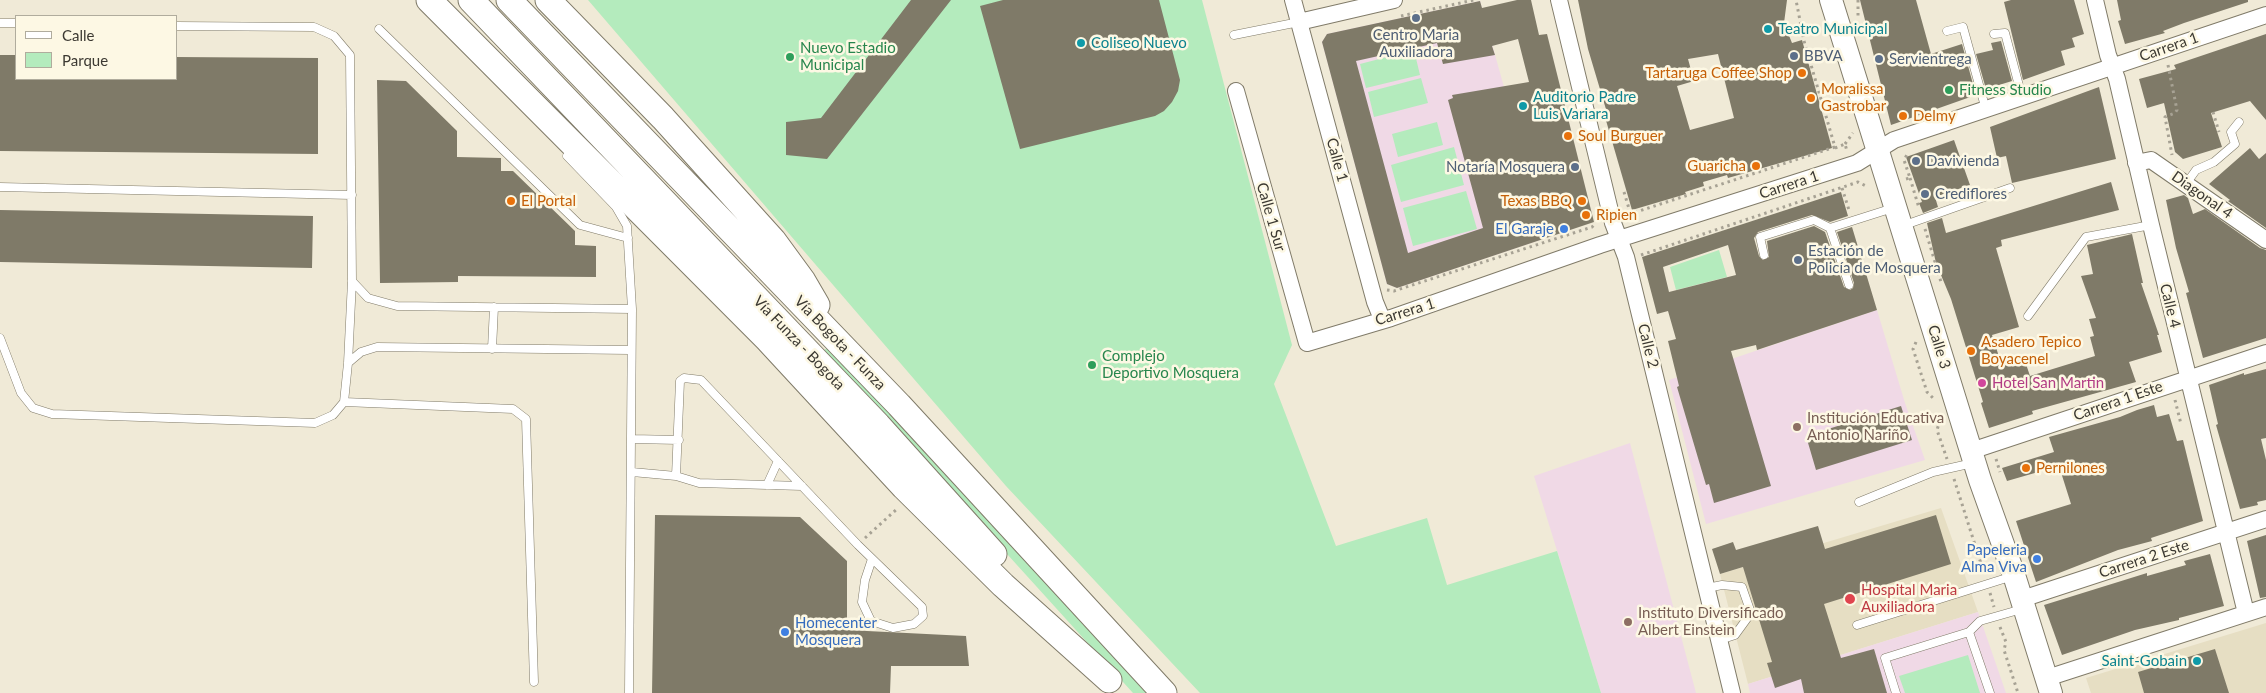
<!DOCTYPE html>
<meta charset="utf-8">
<style>
body{margin:0}
#map{position:relative;width:2266px;height:693px;overflow:hidden;background:#f0ead7;font-family:Lato,sans-serif}
canvas{display:block}
.legend{position:absolute;left:15px;top:15px;width:162px;height:65px;box-sizing:border-box;background:#fdf8e4;border:1px solid #b0ac9d;margin:0;padding:6px 9px;list-style:none;font-size:15px;color:#3c3932}
.legend li{display:flex;align-items:center;gap:10px;height:25px}
.legend b{width:25px;border:1px solid #b0ac9d}
</style>
<div id="map">
<canvas width="2266" height="693"></canvas>
<ul class="legend">
<li><b style="height:6px;background:#fff"></b>Calle</li>
<li><b style="height:14px;background:#b4ebbd"></b>Parque</li>
</ul>
</div>
<script>
const ctx = document.querySelector('canvas').getContext('2d');
ctx.lineJoin = 'round';
function paint(path, color) { ctx.fillStyle = color; ctx.fill(path, 'evenodd'); }
const shape = rows => new Path2D(rows.map(r => 'M' + r).join(''));
function stroke(path, color, width, dash) { ctx.strokeStyle = color; ctx.lineWidth = width; ctx.lineCap = dash ? 'butt' : 'round'; ctx.setLineDash(dash || []); ctx.stroke(path); }
function label(font, color, halo, rows, align = 'center') {
  ctx.font = font + ' Lato,sans-serif'; ctx.lineWidth = 5; ctx.setLineDash([]); ctx.textBaseline = 'middle'; ctx.strokeStyle = halo; ctx.fillStyle = color; for (const [text, x, y, turn = 0] of rows) {
    ctx.save(); ctx.translate(x, y); ctx.rotate((+turn || 0) * Math.PI / 180); ctx.textAlign = isNaN(turn) ? turn : align; if (halo) ctx.strokeText(text, 0, 0); ctx.fillText(text, 0, 0); ctx.restore();
  }
}
paint(shape([
 [1941,508,1978,612,1748,684,1720,574],
 [2266,623,2266,693,2091,693,2086,678]
]), '#e6dec3');
paint(shape([
 [1480,1,1504,87,1540,240,1397,288,1387,284,1322,42,1327,34],
 [1877,310,1905,403,1925,460,1706,524,1669,380],
 [1630,443,1696,693,1601,693,1534,476],
 [1978,612,2006,693,1750,693,1748,684]
]), '#f0d9e6');
paint(shape([
 [588,0,1202,0,1292,345,1274,384,1336,546,1427,518,1447,585,1557,551,1601,693,1200,693,1006,486],
 [1414,50,1420,75,1366,88,1360,64],
 [1421,78,1428,103,1374,117,1368,92],
 [1437,122,1443,145,1398,157,1392,134],
 [1454,147,1464,185,1401,202,1391,165],
 [1466,191,1477,229,1413,246,1403,208],
 [1719,250,1727,277,1676,290,1670,267],
 [830,346,1147,693,1133,693,823,351],
 [1968,655,1980,693,1905,693,1899,676]
]), '#b4ebbd');
paint(shape([
 [911,0,951,0,827,159,786,155,786,122,821,118],
 [1003,0,1159,0,1180,80,1178,91,1172,102,1164,111,1155,116,1020,149,980,6],
 [1517,0,1531,0,1539,35,1547,34,1594,222,1397,288,1387,284,1322,42,1327,34,1480,1,1482,8],
 [1518,39,1529,82,1452,95,1453,98,1448,100,1483,228,1408,253,1356,61,1437,43,1443,64,1495,55,1492,46],
 [1578,0,1787,0,1784,23,1792,43,1802,40,1832,148,1728,178,1727,175,1703,182,1704,186,1685,192,1686,194,1632,210,1605,117,1608,116,1588,49],
 [1718,54,1734,118,1690,130,1677,86,1694,81,1688,59],
 [1860,0,1916,0,1931,54,1962,44,1976,95,1891,125],
 [2011,0,2074,0,2084,34,2072,38,2075,47,2061,51,2065,65,2023,80,2004,2],
 [2117,0,2248,0,2248,2,2184,23,2163,31,2165,33,2125,44,2118,21,2121,20],
 [2266,34,2266,120,2250,101,2211,113,2222,147,2183,159,2175,152,2164,103,2147,108,2139,79,2176,69,2174,65],
 [2001,41,2012,81,1986,89,1976,54,1993,50,1991,43],
 [0,55,16,55,16,79,176,79,176,57,318,58,318,154,0,151],
 [377,80,406,81,457,131,457,157,501,158,501,171,513,171,575,231,575,245,596,246,596,277,458,276,458,282,380,283],
 [2099,87,2116,159,2012,183,2006,156,1997,158,1990,127],
 [1954,140,1970,185,1935,197,1938,207,1923,213,1919,203,1922,202,1906,157],
 [2250,148,2259,159,2266,153,2266,228,2228,201,2230,200,2209,184],
 [2111,182,2119,210,2001,240,2002,246,1996,248,2019,327,1992,335,2002,366,2024,358,2030,376,2095,356,2090,337,2094,336,2089,319,2096,318,2081,276,2093,274,2087,245,2132,234,2143,283,2141,283,2159,335,2157,335,2162,352,2129,362,2136,382,2032,411,2033,414,1989,428,1981,403,1983,402,1951,299,1936,263,1927,223,1942,218,1946,233],
 [1841,192,1848,216,1830,222,1812,215,1758,232,1754,238,1759,256,1763,260,1769,257,1767,241,1814,226,1825,232,1844,287,1850,290,1853,288,1854,283,1837,232,1852,227,1877,310,1757,350,1756,345,1731,351,1771,486,1714,503,1709,484,1706,485,1677,387,1679,386,1668,341,1676,339,1668,311,1657,314,1642,257],
 [1728,245,1736,275,1669,292,1663,267],
 [2184,195,2188,198,2193,214,2205,209,2260,248,2266,250,2266,338,2203,358,2186,293,2189,292,2176,248,2166,200],
 [0,210,313,216,312,268,0,262],
 [2266,369,2266,438,2261,439,2266,460,2266,500,2257,502,2258,505,2240,509,2216,425,2218,424,2209,385,2244,373,2244,375],
 [2154,405,2157,417,2169,414,2177,441,2183,440,2203,521,2151,538,2152,541,2118,550,2036,582,2016,521,2071,504,2059,466,2007,481,2002,468,2054,452,2049,437,2120,417,2137,410],
 [1901,406,1912,440,1816,470,1806,436],
 [655,515,800,517,847,561,847,630,966,636,969,666,891,666,890,693,652,693],
 [1936,515,1951,564,1824,604,1841,658,1874,649,1887,693,1804,693,1801,679,1775,688,1767,663,1772,662,1743,567,1720,574,1712,549,1733,542,1736,550,1818,526,1825,549],
 [2266,535,2266,597,2260,598,2247,541],
 [2210,554,2224,606,2179,618,2179,620,2135,630,2062,655,2044,605,2147,573,2147,576,2186,565,2184,561],
 [2215,649,2229,693,2144,693,2138,672]
]), '#7f7a68');
const lane = shape([
 [0,23,16,23],
 [379,29,580,225,628,238],
 [1947,31,1963,27,1986,110],
 [1994,34,2005,33,2022,97],
 [1234,35,1299,22],
 [567,156,616,207,627,226,632,309,629,693],
 [2186,184,2196,170,2214,162,2235,144,2231,132,2239,122],
 [0,187,352,195],
 [1902,226,2010,188],
 [1830,228,1849,285],
 [1764,255,1760,237,1814,220,1830,228,1893,208],
 [352,281,368,298,397,306,632,309],
 [2028,316,2086,237,2151,225],
 [0,338,21,393,33,408,52,414,315,423,333,415,344,402,348,363,352,281,350,55,334,36,314,27,176,26],
 [492,349,494,307],
 [348,363,361,352,377,347,630,350],
 [344,402,513,409,526,419,534,682],
 [632,439,679,440],
 [632,472,676,476,699,483,802,486],
 [676,476,680,381,684,378,701,380,858,545,922,607,923,616,914,624,893,628,871,621,862,602,865,580,872,559],
 [767,485,778,461],
 [1859,502,1933,472,1973,463],
 [1707,588,1722,585,1742,587,1751,613,1735,635,1720,640],
 [1857,625,2013,576],
 [1969,632,1990,693],
 [1896,693,1885,658,1969,632,1980,621,2022,609]
]);
const street = shape([
 [1293,0,1375,302,1382,319],
 [1559,0,1613,223,1626,257,1732,693],
 [2095,0,2108,55,2117,79,2151,225,2246,613],
 [1299,22,1394,0],
 [1236,91,1307,343,1391,318,1600,245,1857,163,1894,140,2266,15],
 [2136,163,2151,160,2266,240],
 [1971,451,2266,353],
 [2022,599,2266,519],
 [2047,678,2266,607]
]);
const secondary = shape([
 [1831,0,1980,480,2014,575,2051,693]
]);
const primary = shape([
 [429,0,768,340,904,487,1003,585,1109,680],
 [471,0,878,425,994,554],
 [509,0,899,405,1164,693],
 [548,0,663,118,773,240,803,281,817,305]
]);
stroke(lane, '#807b69', 9);
stroke(street, '#807b69', 18);
stroke(secondary, '#807b69', 24);
stroke(primary, '#807b69', 27);
stroke(shape([
 [1858,0,1858,17],
 [1401,16,1474,0],
 [2168,65,2177,110,2175,113,2165,117,2172,155],
 [2213,112,2219,132],
 [1845,144,1853,133],
 [1835,148,1845,144,1847,151],
 [1910,178,1919,208],
 [1906,179,1910,178,1904,160,1908,153],
 [1842,188,1849,210],
 [1624,192,1630,212,1633,213,1835,147,1804,41,1796,0],
 [1925,229,1941,282],
 [1641,255,1858,182,1868,187],
 [1387,290,1394,291,1592,227,1596,223],
 [1916,342,1913,349,1927,392,1935,400],
 [2175,400,2181,424],
 [1940,420,1937,430,1947,459],
 [1996,459,2000,472],
 [1954,479,1984,573],
 [865,538,898,508],
 [1990,593,1994,607],
 [2000,627,2006,642,2004,650,2018,693]
]), '#a7a294', 3, [2.5, 4]);
stroke(lane, '#fff', 8);
stroke(street, '#fff', 16);
stroke(secondary, '#fff', 22);
stroke(primary, '#fff', 25);
for (const [x, y, r, color] of [
 [1416,18,5,"#5c6f8a"],
 [1768,29,5,"#0f9aa8"],
 [1081,43,5,"#0f9aa8"],
 [1794,56,5,"#5c6f8a"],
 [790,57,5,"#2e9e5b"],
 [1879,59,5,"#5c6f8a"],
 [1802,73,5,"#e8710a"],
 [1949,90,5,"#2e9e5b"],
 [1811,98,5,"#e8710a"],
 [1523,106,5,"#0f9aa8"],
 [1903,116,5,"#e8710a"],
 [1568,136,5,"#e8710a"],
 [1916,161,5,"#5c6f8a"],
 [1756,166,5,"#e8710a"],
 [1575,167,5,"#5c6f8a"],
 [1925,194,5,"#5c6f8a"],
 [511,201,5,"#e8710a"],
 [1582,201,5,"#e8710a"],
 [1586,215,5,"#e8710a"],
 [1564,229,5,"#3f7fe0"],
 [1798,260,5,"#5c6f8a"],
 [1971,351,5,"#e8710a"],
 [1092,365,5,"#2e9e5b"],
 [1982,383,5,"#d1479c"],
 [1797,427,5,"#8d6e63"],
 [2026,468,5,"#e8710a"],
 [2037,559,5,"#3f7fe0"],
 [1850,599,6,"#e0444e"],
 [1628,622,5,"#8d6e63"],
 [785,632,5,"#3f7fe0"],
 [2197,661,5,"#0f9aa8"]
]) { const dot = new Path2D(); dot.arc(x, y, r, 0, 2 * Math.PI); ctx.fillStyle = color; ctx.fill(dot); stroke(dot, '#fdf8e4', 2); }
label('15px', '#0d838f', '#fdf8e4', [
 ["Teatro Municipal",1778,29],
 ["Coliseo Nuevo",1091,43],
 ["Auditorio Padre",1533,97],
 ["Luis Variara",1533,114],
 ["Saint-Gobain",2187,661,"right"]
], 'left');
label('15px', '#4e5e75', '#fdf8e4', [
 ["Centro Maria",1416,35,"center"],
 ["Auxiliadora",1416,52,"center"],
 ["BBVA",1804,56],
 ["Servientrega",1889,59],
 ["Davivienda",1926,161],
 ["Notaría Mosquera",1565,167,"right"],
 ["Crediflores",1935,194],
 ["Estación de",1808,251],
 ["Policía de Mosquera",1808,268]
], 'left');
label('15px', '#3c3932', '#fdf8e4', [
 ["Carrera 1",2169,47,-19],
 ["Calle 1",1337,160,75],
 ["Carrera 1",1789,185,-18],
 ["Diagonal 4",2202,195,35],
 ["Calle 1 Sur",1271,217,74],
 ["Calle 4",2170,306,76],
 ["Carrera 1",1405,312,-17],
 ["Vía Funza - Bogota",799,343,46],
 ["Vía Bogota - Funza",840,343,46],
 ["Calle 2",1648,346,76],
 ["Calle 3",1939,347,73],
 ["Carrera 1 Este",2118,401,-19],
 ["Carrera 2 Este",2144,559,-18]
]);
label('15px', '#27864d', '#fdf8e4', [
 ["Nuevo Estadio",800,48],
 ["Municipal",800,65],
 ["Fitness Studio",1959,90],
 ["Complejo",1102,356],
 ["Deportivo Mosquera",1102,373]
], 'left');
label('15px', '#c56008', '#fdf8e4', [
 ["Tartaruga Coffee Shop",1792,73,"right"],
 ["Moralissa",1821,89],
 ["Gastrobar",1821,106],
 ["Delmy",1913,116],
 ["Soul Burguer",1578,136],
 ["Guaricha",1746,166,"right"],
 ["El Portal",521,201],
 ["Texas BBQ",1572,201,"right"],
 ["Ripien",1596,215],
 ["Asadero Tepico",1981,342],
 ["Boyacenel",1981,359],
 ["Pernilones",2036,468]
], 'left');
label('15px', '#366cbe', '#fdf8e4', [
 ["El Garaje",1554,229],
 ["Papeleria",2027,550],
 ["Alma Viva",2027,567],
 ["Homecenter",795,623,"left"],
 ["Mosquera",795,640,"left"]
], 'right');
label('15px', '#b23c85', '#fdf8e4', [
 ["Hotel San Martin",1992,383]
], 'left');
label('15px', '#785e54', '#fdf8e4', [
 ["Institución Educativa",1807,418],
 ["Antonio Nariño",1807,435],
 ["Instituto Diversificado",1638,613],
 ["Albert Einstein",1638,630]
], 'left');
label('15px', '#be3a42', '#fdf8e4', [
 ["Hospital Maria",1861,590],
 ["Auxiliadora",1861,607]
], 'left');
</script>
